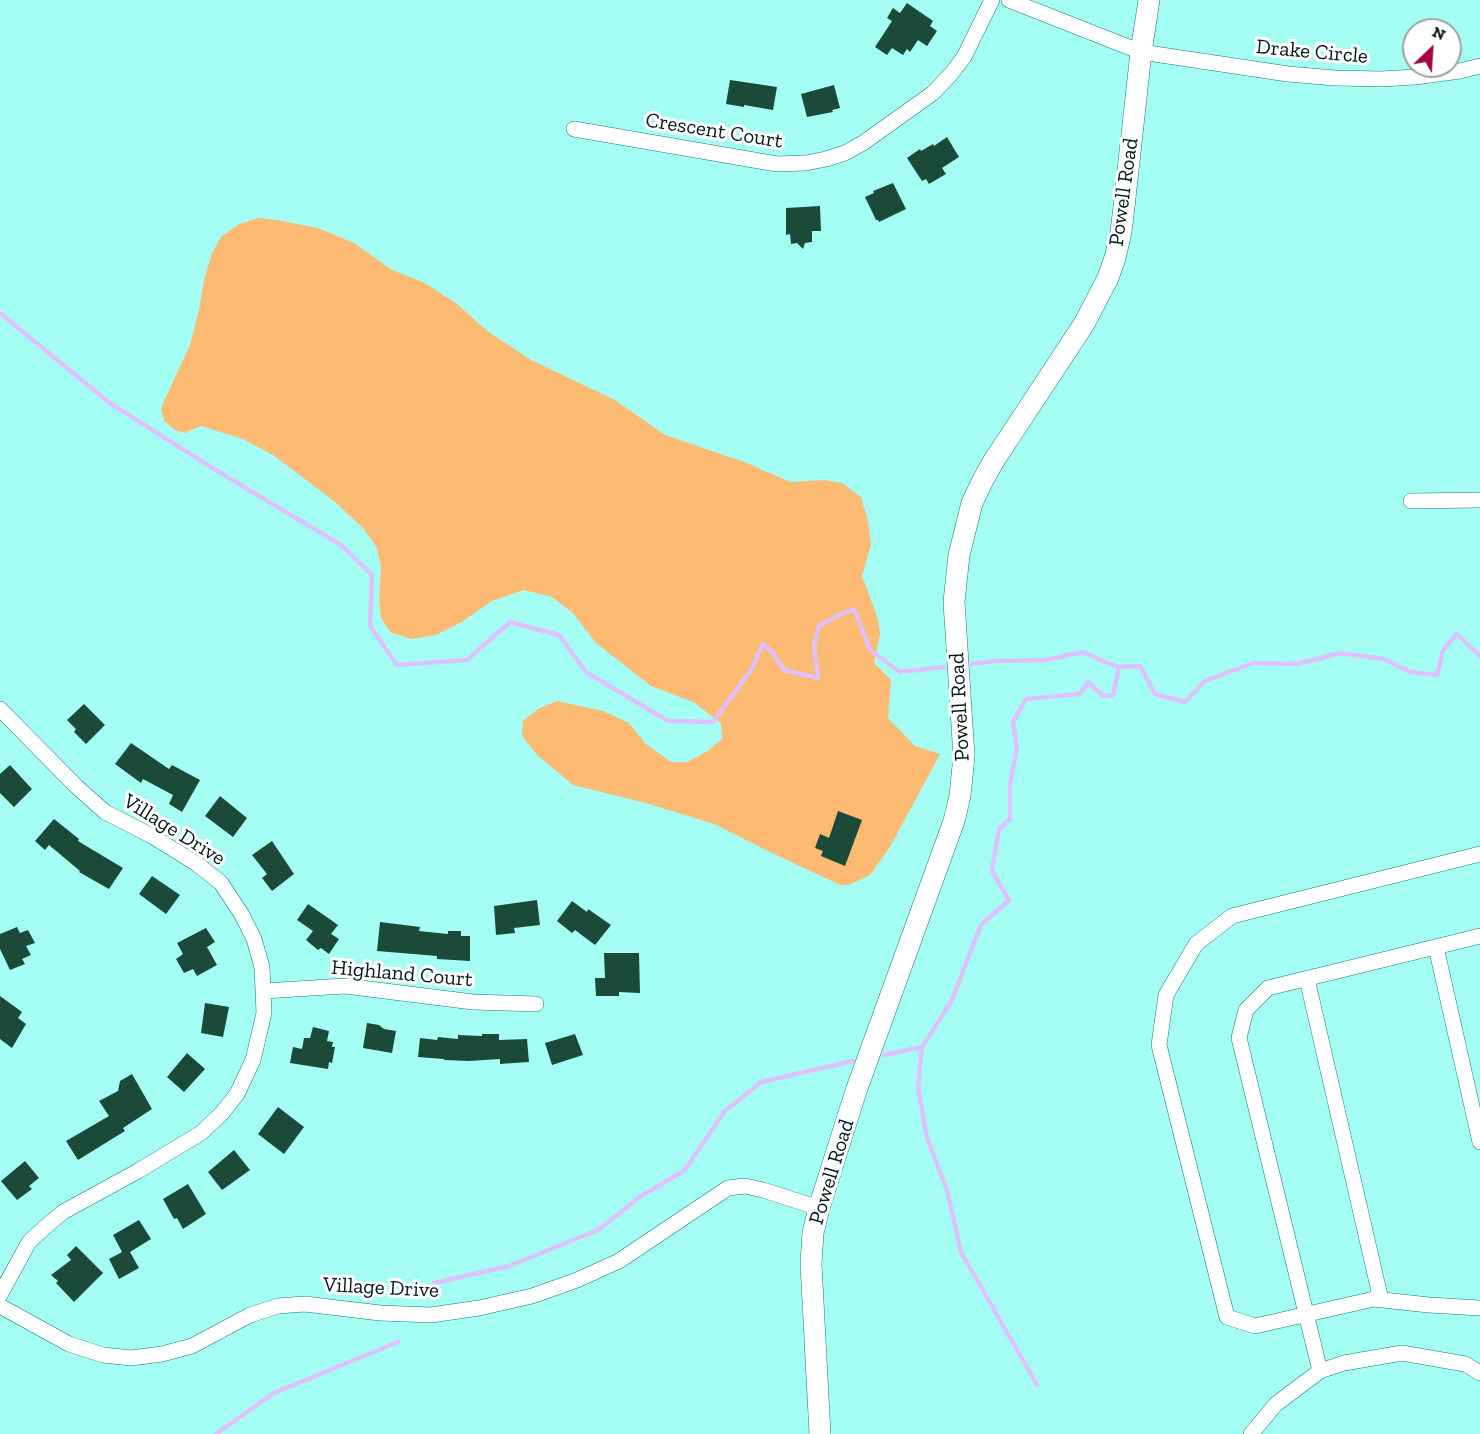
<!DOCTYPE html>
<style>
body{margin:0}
#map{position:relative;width:1480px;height:1434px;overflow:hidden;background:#a5fef4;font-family:"Zilla Slab",serif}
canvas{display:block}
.north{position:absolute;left:1402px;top:18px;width:60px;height:60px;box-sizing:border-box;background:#fff;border:2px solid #99a3a2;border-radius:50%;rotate:25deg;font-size:16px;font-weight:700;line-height:24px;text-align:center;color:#001916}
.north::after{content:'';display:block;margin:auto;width:21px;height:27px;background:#a00446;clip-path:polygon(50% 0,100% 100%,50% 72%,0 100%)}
</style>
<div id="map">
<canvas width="1480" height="1434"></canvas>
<div class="north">N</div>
</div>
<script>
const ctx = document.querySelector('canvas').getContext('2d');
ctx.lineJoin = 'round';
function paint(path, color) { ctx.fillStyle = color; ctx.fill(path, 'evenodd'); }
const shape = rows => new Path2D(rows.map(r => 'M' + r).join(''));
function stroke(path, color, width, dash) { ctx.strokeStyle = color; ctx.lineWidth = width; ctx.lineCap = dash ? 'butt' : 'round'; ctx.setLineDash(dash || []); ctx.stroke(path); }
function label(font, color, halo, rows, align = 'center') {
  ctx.font = font + ' "Zilla Slab",serif'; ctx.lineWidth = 6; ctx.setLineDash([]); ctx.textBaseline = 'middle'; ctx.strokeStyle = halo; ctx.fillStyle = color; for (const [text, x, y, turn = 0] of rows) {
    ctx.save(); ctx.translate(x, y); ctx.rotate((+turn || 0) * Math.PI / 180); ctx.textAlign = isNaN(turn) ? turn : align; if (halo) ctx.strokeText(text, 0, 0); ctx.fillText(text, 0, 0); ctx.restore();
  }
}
paint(shape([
 [258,218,276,220,318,228,354,243,392,270,425,283,457,304,487,331,531,360,615,400,665,435,747,463,790,482,824,480,842,483,861,497,868,521,871,545,862,576,878,619,880,634,874,663,891,680,888,718,915,746,940,754,890,847,870,875,849,885,840,885,770,852,714,824,646,803,573,785,537,755,522,736,523,721,538,709,557,701,603,711,629,723,646,744,671,762,687,762,709,750,722,739,721,723,693,702,651,686,596,643,572,612,550,596,523,590,492,601,460,623,436,635,411,639,390,632,381,618,379,600,381,568,377,548,364,529,334,501,273,455,243,439,201,426,185,433,175,430,164,421,161,408,190,345,199,310,204,280,212,253,221,237,239,224]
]), '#fdba72');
stroke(shape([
 [0,313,111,404,219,472,341,545,372,575,370,626,397,665,467,660,510,622,559,635,586,672,668,721,713,722,751,670,763,644,773,653,784,670,818,678,814,646,819,626,837,616,854,609,870,650,900,672,944,667],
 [972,664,994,661,1045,660,1083,652,1105,662,1119,667,1140,666,1155,694,1185,702,1205,681,1253,663,1297,664,1340,653,1384,659,1410,672,1437,675,1443,650,1457,634,1480,656],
 [884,1055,922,1047],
 [434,1283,509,1266,598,1230,641,1196,684,1171,725,1111,761,1082,853,1061],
 [1037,1385,961,1252,947,1190,927,1138,918,1087,922,1047,951,1002,981,925,1009,900,992,871,999,829,1010,819,1010,785,1017,747,1013,722,1026,699,1080,694,1088,682,1103,696,1113,695,1119,667],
 [216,1434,274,1393,398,1342]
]), '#dec1fe', 4.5);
paint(shape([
 [907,3,933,21,930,26,937,31,927,46,918,40,910,52,907,49,903,55,892,48,887,55,875,47,892,21,887,18,893,8,900,13],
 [730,80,777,87,773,110,744,105,744,107,726,104],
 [834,85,840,108,832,110,833,112,807,117,801,94],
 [947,137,959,157,942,168,946,174,929,184,926,179,922,181,907,158,920,149,921,151,933,144,934,146],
 [893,183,906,209,879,222,878,220,876,220,865,197,874,193,873,191],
 [820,206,821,231,812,231,812,242,805,243,803,249,797,243,791,244,790,234,786,235,786,208],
 [84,704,105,725,86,744,74,732,76,729,67,720],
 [131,743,169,769,172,765,200,780,182,812,169,804,173,795,143,779,141,783,115,764],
 [10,765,32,789,14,807,0,793,0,774],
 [220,796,247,818,233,837,205,816],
 [838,811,862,820,845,866,821,856,823,851,815,848,820,834,829,838],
 [54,819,79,839,78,841,123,868,109,889,79,872,80,871,49,845,45,850,35,841],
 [272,841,294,874,272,891,262,878,267,874,252,855],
 [152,876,180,895,166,914,139,894],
 [537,900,540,925,514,928,515,933,496,935,494,906],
 [572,901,587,912,588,909,611,925,595,945,575,930,572,933,557,921],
 [308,904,338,925,331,934,339,939,329,954,321,948,318,950,306,940,313,931,297,920],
 [380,922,420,927,419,931,448,934,448,931,461,931,461,936,470,936,470,961,437,959,437,956,377,951],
 [17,927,20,933,28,930,35,943,26,946,31,955,22,959,25,964,10,970,0,949,0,934],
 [206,928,215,942,207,947,217,965,197,976,193,969,184,973,176,959,183,954,177,943],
 [604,953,639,953,640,993,619,992,619,996,596,996,595,978,605,978],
 [0,996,22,1012,18,1018,26,1024,12,1048,0,1039],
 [205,1003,229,1007,223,1037,201,1033],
 [367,1023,379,1025,384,1029,396,1031,392,1053,363,1048],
 [313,1027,329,1031,327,1041,333,1042,332,1047,335,1047,332,1063,329,1062,328,1069,290,1063,293,1047,302,1049,304,1038,310,1038],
 [482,1034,499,1034,499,1040,527,1039,529,1062,500,1064,500,1059,469,1061,444,1060,444,1059,418,1057,420,1038,437,1040,438,1037,458,1039,458,1035,482,1036],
 [575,1034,583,1055,552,1065,545,1043],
 [187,1053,205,1069,184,1092,167,1077],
 [132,1074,152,1109,123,1128,125,1131,78,1160,66,1141,109,1116,99,1101,118,1091,120,1081],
 [278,1107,304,1127,284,1154,258,1134],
 [234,1150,250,1170,222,1190,208,1172],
 [25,1161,39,1178,29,1186,32,1189,17,1200,1,1181],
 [188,1184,206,1214,183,1229,177,1218,174,1219,163,1199],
 [139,1220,151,1239,130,1252,139,1268,119,1279,109,1259,122,1252,113,1235],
 [76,1246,103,1273,74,1302,56,1283,58,1281,51,1275,71,1260,67,1255]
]), '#1b4a39');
const street = shape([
 [1009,0,1141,52,1288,74,1335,78,1381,79,1415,77,1460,71,1480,66],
 [574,129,777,164,806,163,826,159,845,153,863,143,933,93,951,74,964,57,992,0],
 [1411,501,1480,500],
 [0,709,77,787,105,812,152,836,197,864,221,883,242,915,254,939,262,967,264,1013,253,1060,237,1094,222,1113,201,1133,138,1171,63,1212,44,1228,29,1242,0,1295],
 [1480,854,1232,916,1196,944,1166,995,1159,1045,1227,1317,1255,1326,1374,1299,1429,1305,1480,1308],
 [1436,947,1480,1142],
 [1307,979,1381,1300],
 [263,991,345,986,473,1002,536,1004],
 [0,1306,69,1344,103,1355,131,1358,162,1354,192,1346,250,1315,278,1306,305,1304,380,1313,431,1315,479,1308,532,1296,577,1280,619,1261,728,1188,745,1186,763,1190,819,1208],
 [1320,1371,1239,1038,1246,1010,1268,988,1480,936],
 [1251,1434,1276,1404,1320,1371,1344,1363,1402,1353,1465,1364,1480,1373]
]);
const secondary = shape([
 [820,1434,811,1264,813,1233,819,1208,856,1091,954,821,960,796,964,756,954,602,959,555,972,503,982,482,993,462,1084,324,1108,278,1115,258,1121,232,1124,207,1141,52,1149,0]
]);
stroke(street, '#187c74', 16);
stroke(secondary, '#187c74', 22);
stroke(street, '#fff', 15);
stroke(secondary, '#fff', 21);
label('21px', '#001916', '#fff', [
 ["Drake Circle",1312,52,5],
 ["Crescent Court",714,131,9],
 ["Powell Road",1124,192,-82],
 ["Powell Road",960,707,-93],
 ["Village Drive",174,830,32],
 ["Highland Court",402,974,5],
 ["Powell Road",832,1172,-73],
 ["Village Drive",381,1288,3]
]);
</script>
